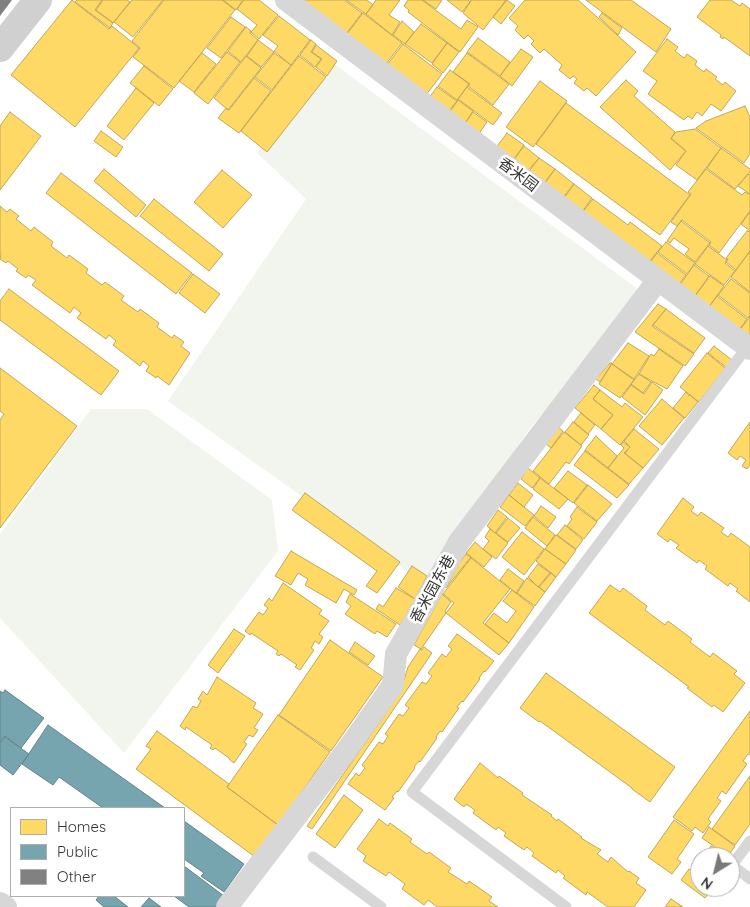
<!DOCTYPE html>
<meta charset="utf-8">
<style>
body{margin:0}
#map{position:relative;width:750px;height:907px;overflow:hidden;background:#fff;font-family:Quicksand,sans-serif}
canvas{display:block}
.legend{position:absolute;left:10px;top:807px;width:175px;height:90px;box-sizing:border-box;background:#fff;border:1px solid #adadad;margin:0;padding:6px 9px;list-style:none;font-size:15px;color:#333}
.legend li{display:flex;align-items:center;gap:10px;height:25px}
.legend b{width:25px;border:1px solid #adadad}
.north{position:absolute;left:690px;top:847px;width:50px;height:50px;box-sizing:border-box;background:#fff;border:1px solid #adadad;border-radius:50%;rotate:216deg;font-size:14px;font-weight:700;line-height:20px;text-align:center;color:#333}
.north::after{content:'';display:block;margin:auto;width:18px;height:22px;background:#7a7a7a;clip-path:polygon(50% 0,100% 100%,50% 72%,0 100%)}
</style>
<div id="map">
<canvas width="750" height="907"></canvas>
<ul class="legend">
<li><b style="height:14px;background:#ffd966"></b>Homes</li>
<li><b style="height:14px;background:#76a5af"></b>Public</li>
<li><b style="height:14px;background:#818181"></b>Other</li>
</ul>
<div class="north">N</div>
</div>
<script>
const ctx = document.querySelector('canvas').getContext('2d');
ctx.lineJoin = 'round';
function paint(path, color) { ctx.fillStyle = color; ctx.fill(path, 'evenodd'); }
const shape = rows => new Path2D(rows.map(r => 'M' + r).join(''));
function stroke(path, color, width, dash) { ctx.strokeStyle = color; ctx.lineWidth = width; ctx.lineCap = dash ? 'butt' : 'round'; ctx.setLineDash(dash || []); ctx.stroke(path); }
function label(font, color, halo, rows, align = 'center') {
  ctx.font = font + ' Quicksand,"Noto Sans SC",sans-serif'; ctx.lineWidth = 5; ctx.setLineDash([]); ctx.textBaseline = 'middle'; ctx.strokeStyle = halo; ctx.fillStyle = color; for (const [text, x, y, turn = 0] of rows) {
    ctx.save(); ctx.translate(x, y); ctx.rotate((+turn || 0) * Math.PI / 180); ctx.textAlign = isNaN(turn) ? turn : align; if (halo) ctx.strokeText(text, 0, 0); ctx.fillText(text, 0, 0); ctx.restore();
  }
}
paint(shape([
 [329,60,647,296,529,429,425,584,168,401,306,199,257,153],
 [91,409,147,409,272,500,278,551,124,753,0,618,0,534]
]), '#f1f5ed');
const homes = shape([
 [72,0,109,29,112,26,139,48,75,127,11,75,72,0],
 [77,0,102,0,95,10,113,23,110,28,75,2,77,0],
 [103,0,127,0,130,2,113,23,96,10,103,0],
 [132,0,163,0,133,37,114,22,132,0],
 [164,0,222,0,235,10,174,88,133,57,140,48,132,41,164,0],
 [223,0,243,0,236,10,223,0],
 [244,0,259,0,278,15,259,39,251,32,257,25,237,9,244,0],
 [303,0,344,0,362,13,346,34,303,0],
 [346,0,367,0,373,5,366,14,346,0],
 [376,0,400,0,389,15,400,22,392,35,366,14,376,0],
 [408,0,422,0,461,29,467,20,478,27,460,52,408,12,409,10,404,6,408,0],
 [423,0,442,0,436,9,423,0],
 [447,0,468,0,470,2,462,12,447,0],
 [470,0,506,0,483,30,463,13,471,1,470,0],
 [507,0,515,6,501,24,493,17,507,0],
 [525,0,578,0,636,52,596,96,587,88,584,91,574,83,577,79,573,76,570,79,559,70,562,65,544,49,540,53,531,44,534,41,528,35,524,39,515,30,518,26,509,18,525,0],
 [586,0,631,0,671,29,656,52,586,0],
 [710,0,731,0,740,6,742,3,750,9,750,56,724,37,723,39,720,37,721,35,697,17,710,0],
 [363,13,402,43,386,64,347,34,363,13],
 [602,13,622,28,618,35,599,17,602,13],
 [279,16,310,40,291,65,274,51,278,46,263,35,279,16],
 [231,17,245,27,221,58,207,48,231,17],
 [402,21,414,32,405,44,393,35,402,21],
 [421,24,447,43,432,63,405,44,421,24],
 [246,27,251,31,250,33,258,40,241,62,228,51,246,27],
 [478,38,510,62,500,76,467,52,478,38],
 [667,39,678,47,675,51,684,58,687,54,697,61,695,65,704,72,706,69,717,77,715,79,723,85,725,82,736,91,721,111,711,104,702,116,697,112,692,119,688,116,684,120,648,94,657,81,643,71,667,39],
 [258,40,274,52,261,67,247,56,258,40],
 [311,40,316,44,311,52,321,59,315,67,300,55,311,40],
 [447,43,459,52,443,73,432,64,447,43],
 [403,44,442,74,426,95,387,65,403,44],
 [316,45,337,61,327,76,316,67,322,59,312,52,316,45],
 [521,49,533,57,512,86,500,76,521,49],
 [227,52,240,62,208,104,194,93,227,52],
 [202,53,216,64,194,92,179,81,202,53],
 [274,53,291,65,272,90,255,77,274,53],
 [467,53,509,84,493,105,468,86,470,84,453,72,467,53],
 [246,56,261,68,228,110,214,98,246,56],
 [299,56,326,77,267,152,241,131,299,56],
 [144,66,173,89,159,106,130,83,144,66],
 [450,70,469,84,457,100,438,86,450,70],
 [254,78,271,91,239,133,218,118,226,108,229,110,254,78],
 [626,80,638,91,634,96,675,132,671,139,686,151,670,170,600,107,626,80],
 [540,81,567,101,533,147,506,127,540,81],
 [437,87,457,101,448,112,429,98,437,87],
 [467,87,502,113,493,125,458,99,467,87],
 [136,88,154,103,124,140,107,126,136,88],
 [458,100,473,111,464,125,449,113,458,100],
 [566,103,690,195,660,235,536,144,566,103],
 [745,106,750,117,750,154,744,163,696,128,706,121,745,106],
 [10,112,41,136,0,190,0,126,10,112],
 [473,112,487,122,478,135,464,125,473,112],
 [695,129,721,148,697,180,676,165,686,151,671,138,676,132,695,129],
 [101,131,123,147,116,157,94,141,101,131],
 [507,133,524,145,512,162,495,149,507,133],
 [524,146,539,158,526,173,512,162,524,146],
 [721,148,750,169,750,172,735,189,707,168,721,148],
 [539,158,555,169,542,186,527,174,539,158],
 [104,169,146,205,136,217,94,181,104,169],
 [555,169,574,184,561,200,543,186,555,169],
 [706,169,742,195,745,192,750,195,750,211,719,253,709,245,711,242,682,220,677,226,671,222,691,194,688,192,706,169],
 [222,170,252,195,223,228,194,202,222,170],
 [61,173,192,273,176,294,46,193,61,173],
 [748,174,750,175,750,194,738,186,748,174],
 [574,184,592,198,580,215,562,201,574,184],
 [154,199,223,254,209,271,140,216,154,199],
 [593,199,628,225,630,222,662,246,647,265,580,215,593,199],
 [0,206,7,212,10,209,19,216,16,219,31,231,34,227,53,242,51,246,67,258,69,255,88,269,86,273,102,285,105,282,124,296,121,300,138,312,140,309,159,323,157,327,172,338,174,335,184,342,181,346,190,353,169,385,157,376,156,378,146,371,149,366,143,361,140,366,113,345,116,341,109,335,106,339,77,318,81,313,74,307,70,313,32,285,36,280,28,275,26,278,16,271,18,269,8,261,6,263,0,259,1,254,0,253,0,206],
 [750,212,750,231,741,224,750,212],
 [681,221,710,243,695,262,685,254,689,249,674,238,670,243,667,241,681,221],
 [747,231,750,232,750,251,736,270,726,262,728,259,726,258,747,231],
 [666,242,695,263,687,274,658,252,666,242],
 [708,246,727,260,725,263,735,271,724,285,695,264,708,246],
 [750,251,750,292,731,277,750,251],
 [657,253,686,275,676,288,647,267,657,253],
 [694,265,709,276,692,300,677,289,694,265],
 [193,274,220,294,205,313,179,293,193,274],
 [710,276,724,286,706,311,692,300,710,276],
 [731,279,750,293,750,315,748,318,718,295,731,279],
 [9,289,119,371,101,395,0,320,0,301,9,289],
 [717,296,747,319,736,334,706,311,717,296],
 [658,304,666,309,652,326,694,354,685,366,635,332,658,304],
 [666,309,705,338,694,353,653,325,666,309],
 [750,316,750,344,737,334,750,316],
 [628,343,649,356,634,379,612,364,628,343],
 [714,346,733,361,727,368,708,353,714,346],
 [659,349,683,366,667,389,639,374,651,354,654,356,659,349],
 [707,353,725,368,699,402,680,387,707,353],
 [610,363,612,363,600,382,596,379,610,363],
 [612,364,634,380,620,398,599,384,612,364],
 [0,368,77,426,0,528,0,420,4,414,0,411,0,368],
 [639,374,651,382,643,393,631,384,639,374],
 [652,382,663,390,645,415,622,397,631,385,644,394,652,382],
 [594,385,600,390,593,399,613,415,601,429,575,408,594,385],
 [600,390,622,407,625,403,643,417,620,445,601,429,613,415,593,399,600,390],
 [686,392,689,396,690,395,698,402,685,418,673,408,686,392],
 [662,399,684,418,662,445,639,426,662,399],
 [581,413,595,425,588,434,574,422,581,413],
 [573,422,589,435,581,445,565,432,573,422],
 [750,422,750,465,747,469,742,466,746,460,740,456,737,460,728,453,750,422],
 [558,427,563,431,551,448,546,444,558,427],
 [634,429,659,449,643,468,625,453,630,447,624,441,634,429],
 [564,432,582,446,569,464,566,462,549,484,533,471,564,432],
 [596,436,617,456,608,468,585,450,596,436],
 [623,442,630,447,624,453,643,468,629,484,608,468,624,448,621,445,623,442],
 [585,451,629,485,617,498,574,465,585,451],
 [528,468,540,478,532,488,521,479,528,468],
 [568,471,587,485,573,503,554,488,568,471],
 [540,478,568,499,559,509,533,489,540,478],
 [518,483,533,495,524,507,509,495,518,483],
 [588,485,612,504,597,521,574,503,588,485],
 [305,493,400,562,377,593,366,586,377,571,292,510,305,493],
 [509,495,534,515,525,526,500,507,509,495],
 [683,498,694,507,691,511,698,516,701,512,724,528,721,532,728,537,731,533,750,547,750,602,736,591,738,589,730,583,728,586,705,569,707,566,699,560,697,563,676,548,679,545,670,539,668,542,657,534,683,498],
 [541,506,556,517,548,528,534,516,541,506],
 [577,507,597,522,584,539,567,526,572,519,570,517,577,507],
 [498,510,507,517,495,533,487,526,498,510],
 [533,517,555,535,547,546,525,528,533,517],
 [508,518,520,528,508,542,496,533,508,518],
 [565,525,583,540,576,549,557,535,565,525],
 [490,529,508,543,496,559,483,549,489,541,485,537,490,529],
 [522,532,544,549,524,575,502,557,522,532],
 [556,535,576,550,566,564,545,549,556,535],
 [475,542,492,557,484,567,466,553,475,542],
 [545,549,566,564,556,577,536,561,545,549],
 [291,551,357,590,354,595,344,589,336,603,305,585,308,579,298,573,291,585,275,576,291,551],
 [466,554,471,557,446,588,459,563,466,554],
 [471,558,510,589,483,623,509,643,499,655,446,613,454,603,443,594,471,558],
 [538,564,550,573,538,587,528,577,538,564],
 [412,566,427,576,415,599,398,587,412,566],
 [508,569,524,581,516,593,500,580,508,569],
 [551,573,556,577,545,592,539,587,551,573],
 [527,578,545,592,535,606,517,593,527,578],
 [283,583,322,610,319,614,329,621,319,634,323,637,319,644,315,641,311,648,314,650,300,670,295,667,297,665,281,654,279,656,276,654,278,651,251,633,250,635,245,631,259,612,263,615,268,608,264,605,269,598,272,601,283,583],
 [610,585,620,592,623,588,647,606,645,610,665,625,668,621,692,639,690,642,710,657,713,653,737,671,734,674,745,683,723,712,714,705,712,707,687,688,689,687,589,613,610,585],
 [396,588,415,599,400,625,376,609,379,604,383,607,396,588],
 [512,590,534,607,509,643,485,624,494,613,507,623,516,611,503,601,512,590],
 [350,594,396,624,387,637,377,631,375,634,345,614,351,606,346,602,350,594],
 [442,594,451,602,445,611,446,613,421,649,414,645,442,594],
 [234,629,245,636,218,673,208,665,234,629],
 [457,634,494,661,485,672,484,671,479,678,480,679,463,702,462,701,457,707,459,708,442,732,440,731,436,737,437,738,420,762,419,761,414,767,415,768,398,792,397,791,392,797,394,798,385,810,348,784,356,773,359,776,365,768,362,765,379,742,383,744,388,736,385,734,399,714,403,716,409,708,405,705,422,682,426,684,432,676,428,673,442,654,446,657,452,649,448,646,457,634],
 [330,640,383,677,331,751,279,715,330,640],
 [355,642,375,656,368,665,349,652,355,642],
 [424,647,432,653,312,829,307,826,400,693,408,667,420,649,422,650,424,647],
 [546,673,675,767,650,802,632,789,632,788,540,721,539,722,520,708,546,673],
 [217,677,256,703,253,708,263,714,254,728,258,730,253,737,249,735,244,742,247,744,234,763,229,759,229,758,215,748,213,750,210,748,212,745,186,727,185,730,180,726,193,706,197,708,201,701,198,699,203,691,207,695,217,677],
 [750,711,750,755,748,754,743,761,747,764,726,794,722,791,717,798,721,801,708,819,711,822,703,833,695,827,692,831,673,817,750,711],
 [278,715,330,752,278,825,227,787,278,715],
 [157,731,229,784,227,787,278,825,255,857,136,769,151,749,146,746,157,731],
 [480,763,498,778,499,776,523,793,522,795,552,815,551,816,557,821,558,819,582,837,581,838,601,850,597,854,608,862,611,857,628,872,629,871,639,878,636,883,646,890,634,907,608,907,587,892,586,895,563,878,565,876,558,870,556,873,532,856,534,853,527,847,524,850,504,836,506,833,498,827,496,830,473,813,475,810,466,804,464,807,454,799,480,763],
 [750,776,750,824,735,845,712,829,750,776],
 [344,795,363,810,335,848,316,834,344,795],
 [379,819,388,826,390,823,412,839,410,842,427,854,429,852,451,868,448,872,467,884,469,881,492,897,489,901,498,907,437,907,428,900,424,905,402,889,405,884,389,872,386,876,363,861,366,856,357,849,379,819],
 [674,820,694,834,677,859,681,862,672,874,648,857,674,820],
 [709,827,735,846,728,856,702,838,709,827],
 [711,846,727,857,703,857,711,846],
 [700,861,700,887,713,887,705,898,681,880,689,869,692,871,700,861],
 [671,899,683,907,665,907,671,899]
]);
paint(homes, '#ffd966');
stroke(homes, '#c2a757', 1);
const public = shape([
 [5,690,44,718,21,748,5,736,0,742,0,691,3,693,5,690],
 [48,725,165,808,103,808,59,777,53,785,22,764,48,725],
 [5,737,29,754,13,775,0,765,0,743,5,737],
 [184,821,244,864,224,892,201,876,204,873,184,859,184,821],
 [184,866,228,899,222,907,189,907,174,896,184,896,184,866],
 [99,896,114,896,128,907,104,907,96,900,99,896],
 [149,898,161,907,141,907,149,898]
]);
paint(public, '#76a5af');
stroke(public, '#62838a', 1);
paint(shape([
 [0,0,12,0,0,16]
]), '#818181');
stroke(shape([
 [750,841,732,865,750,879],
 [313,857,381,907],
 [566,907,412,792,747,347]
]), '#d7d7d7', 11);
stroke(shape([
 [286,0,750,349],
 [0,903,6,907],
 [227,907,347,750,393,685,396,654,459,542,658,280]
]), '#d7d7d7', 22);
stroke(shape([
 [0,48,38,0]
]), '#d0d0d0', 28);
label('15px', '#333', '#fff', [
 ["香米园",518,175,37],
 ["香米园东巷",433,589,-61]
]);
</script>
